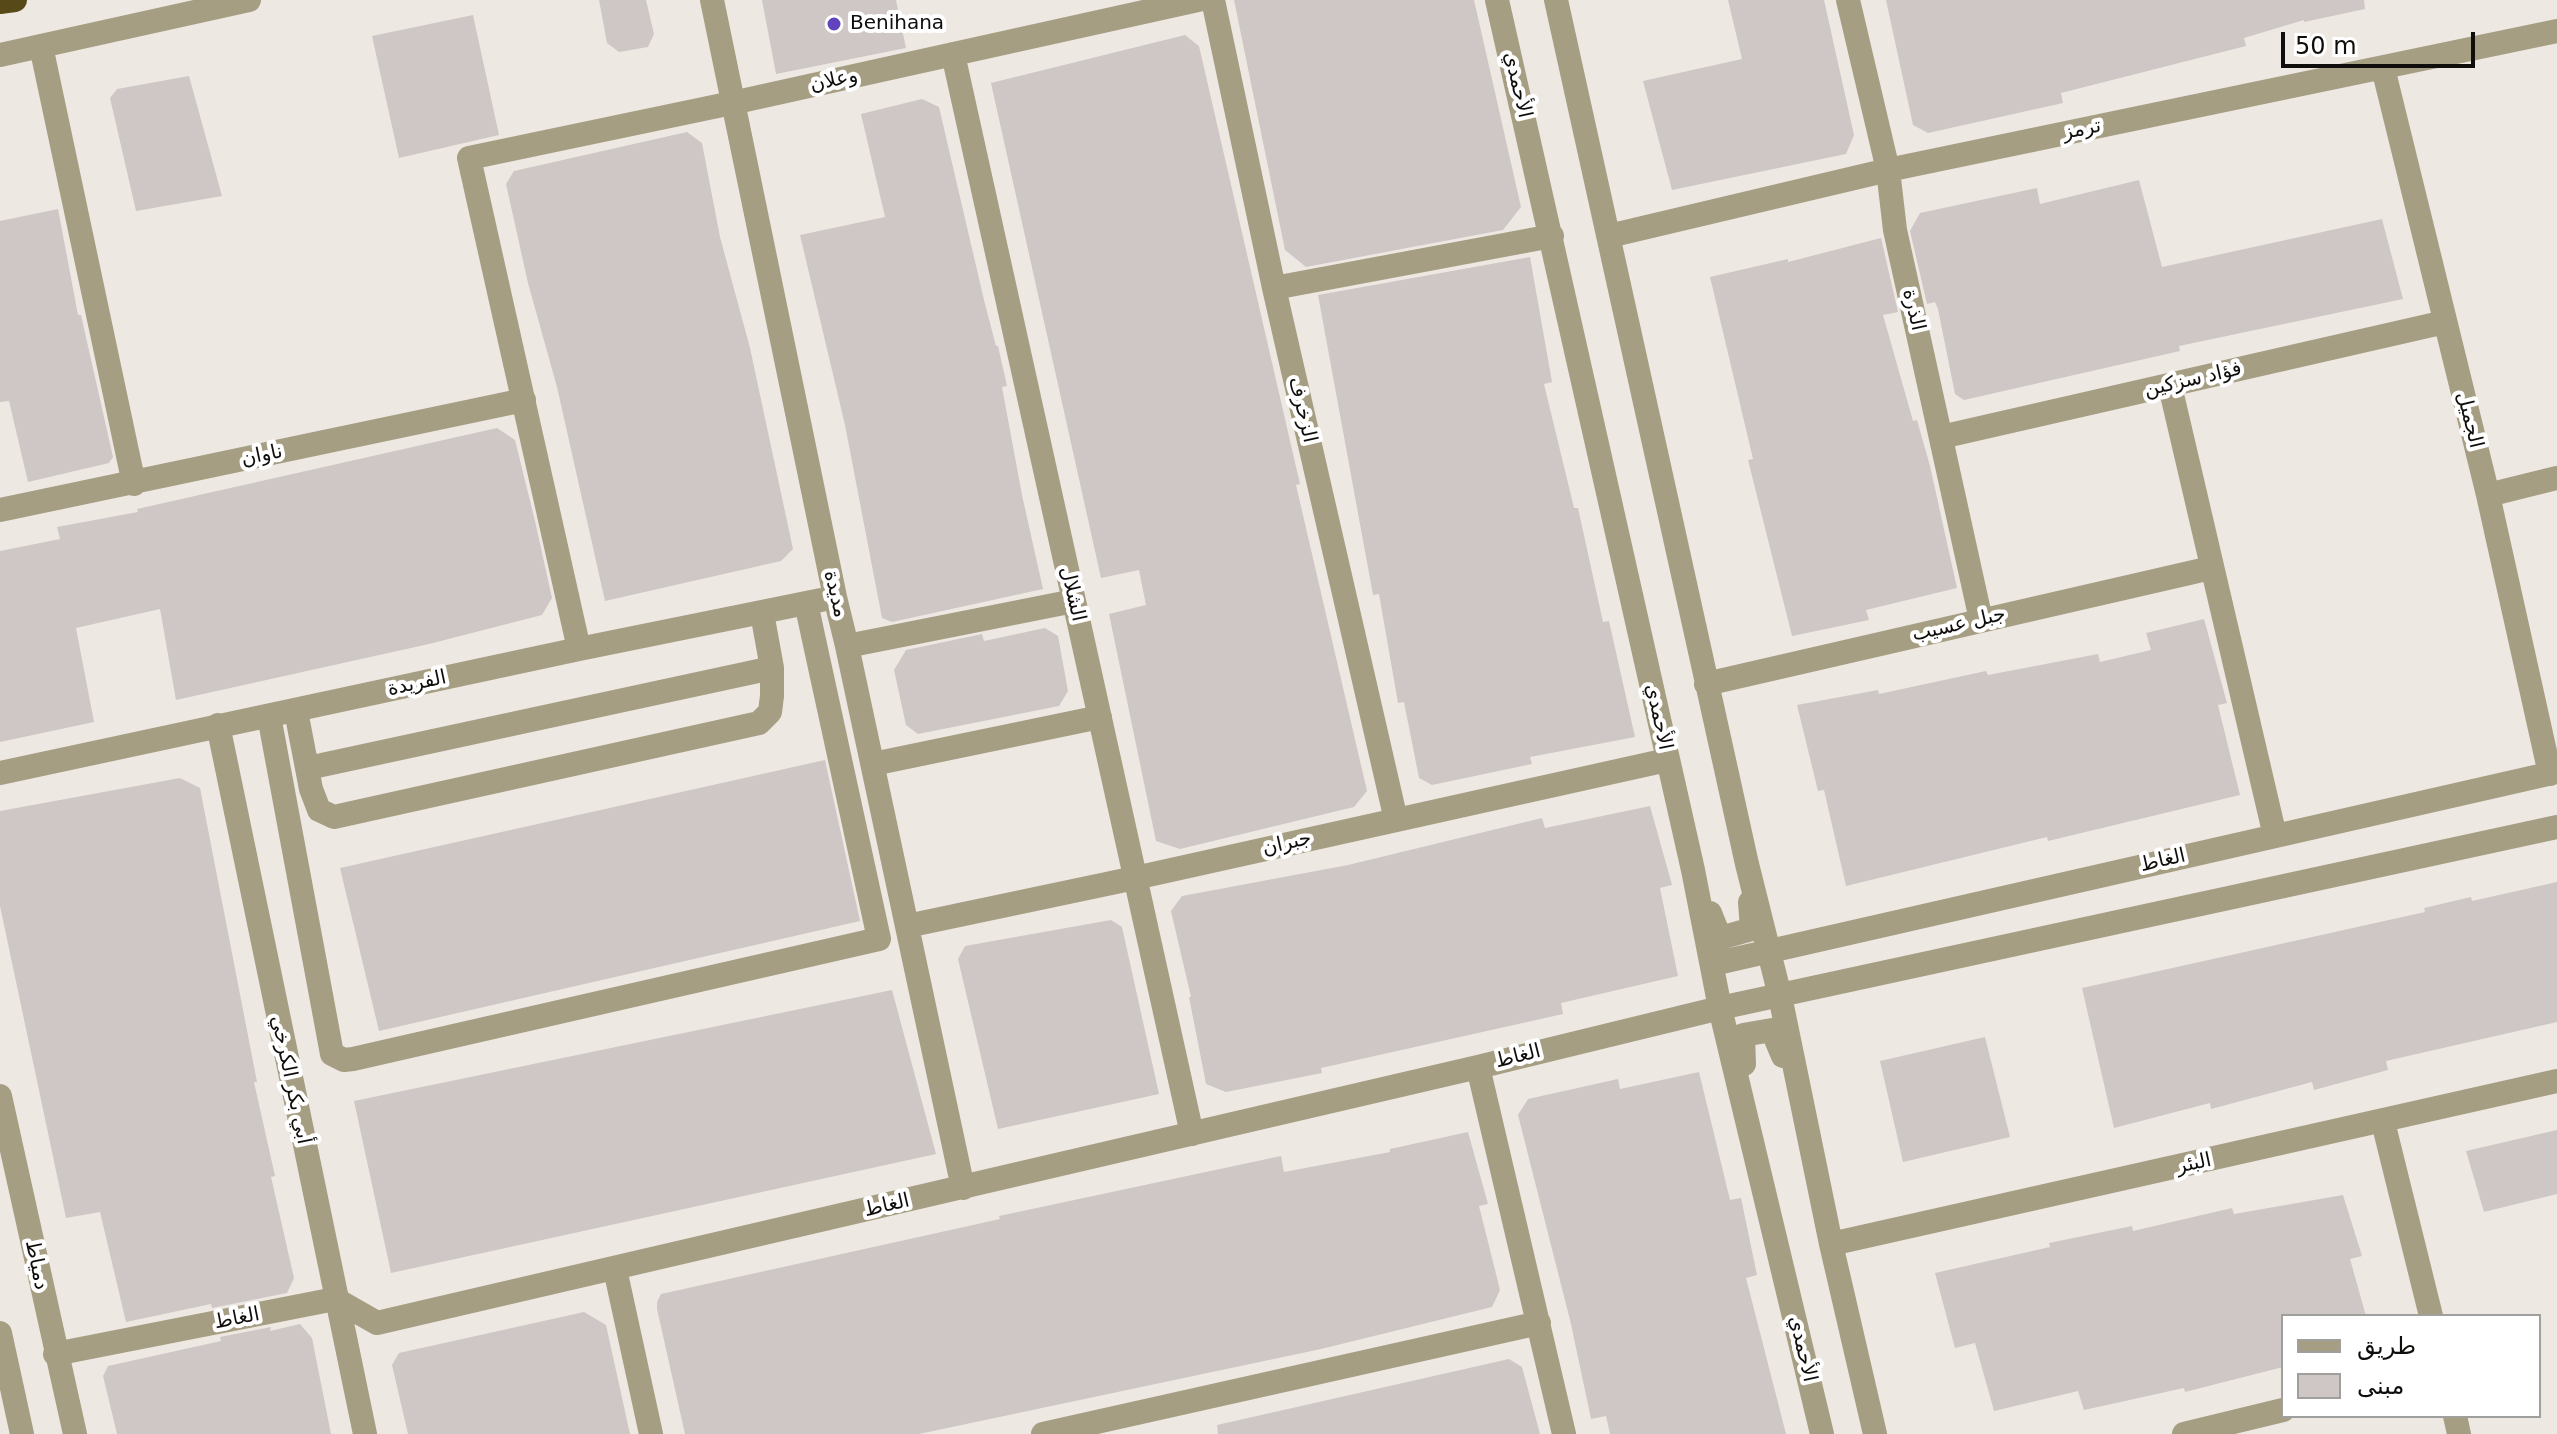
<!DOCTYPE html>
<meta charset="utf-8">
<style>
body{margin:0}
#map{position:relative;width:2557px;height:1434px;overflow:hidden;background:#eee8e3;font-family:"DejaVu Sans",Cairo,sans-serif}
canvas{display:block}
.legend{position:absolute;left:2281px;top:1314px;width:260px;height:104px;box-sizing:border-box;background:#fff;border:2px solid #9f9f9e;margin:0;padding:10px 14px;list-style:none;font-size:24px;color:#0f0e0c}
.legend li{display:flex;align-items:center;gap:16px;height:40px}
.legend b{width:40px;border:2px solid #9f9f9e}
.scale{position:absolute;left:2281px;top:32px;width:194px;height:36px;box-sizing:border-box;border:4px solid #0f0e0c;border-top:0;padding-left:10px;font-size:24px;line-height:28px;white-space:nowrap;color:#0f0e0c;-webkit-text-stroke:6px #fff;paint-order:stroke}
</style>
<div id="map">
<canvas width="2557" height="1434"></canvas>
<ul class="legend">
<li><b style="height:10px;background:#a69e83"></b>طريق</li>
<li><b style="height:22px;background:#cec7c5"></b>مبنى</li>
</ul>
<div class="scale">50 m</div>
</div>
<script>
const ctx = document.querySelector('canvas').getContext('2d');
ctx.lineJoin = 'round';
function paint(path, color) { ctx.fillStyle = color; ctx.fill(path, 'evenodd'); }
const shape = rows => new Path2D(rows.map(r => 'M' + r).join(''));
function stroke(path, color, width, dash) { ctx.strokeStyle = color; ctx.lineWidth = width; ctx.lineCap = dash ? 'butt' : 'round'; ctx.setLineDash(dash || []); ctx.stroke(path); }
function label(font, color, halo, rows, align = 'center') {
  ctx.font = font + ' "DejaVu Sans",Cairo,sans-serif'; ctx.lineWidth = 8; ctx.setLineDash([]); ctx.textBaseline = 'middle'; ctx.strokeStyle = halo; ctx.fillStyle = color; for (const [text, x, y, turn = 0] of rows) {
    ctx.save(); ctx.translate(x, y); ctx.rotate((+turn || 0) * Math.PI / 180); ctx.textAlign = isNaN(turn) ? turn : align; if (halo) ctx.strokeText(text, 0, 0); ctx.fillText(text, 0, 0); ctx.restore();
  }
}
paint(shape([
 [599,0,646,0,654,34,648,47,619,52,607,43],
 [762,0,896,0,906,48,776,74],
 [1234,0,1474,0,1521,207,1503,230,1306,267,1285,250],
 [1728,0,1824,0,1854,135,1846,154,1672,190,1643,81,1742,59],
 [1886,0,2364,0,2365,9,2304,22,2304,20,2244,38,2246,46,2061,93,2063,103,1928,133,1913,125],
 [473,15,499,135,399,158,372,36],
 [1185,35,1199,46,1300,484,1296,485,1367,791,1354,807,1180,849,1156,841,1109,614,1146,605,1139,570,1101,578,991,83],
 [189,76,222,196,136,211,110,98,117,89],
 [922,99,939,107,984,300,996,346,998,346,1007,386,1002,387,1022,495,1043,589,892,622,882,618,845,425,800,235,885,217,861,114],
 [687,132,702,143,720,237,750,348,793,549,781,561,605,601,557,387,528,283,506,184,514,171],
 [2139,180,2162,267,2382,219,2403,299,2179,346,2180,351,1964,400,1955,394,1938,309,1935,302,1927,304,1910,231,1920,213,2037,188,2040,204],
 [58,209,78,315,81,315,113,457,109,463,28,482,9,401,0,402,0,221],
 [1881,238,1898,312,1883,315,1913,421,1917,420,1930,466,1957,588,1866,610,1869,620,1792,636,1748,460,1753,459,1710,277,1788,259,1788,262],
 [1530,257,1552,382,1544,384,1574,508,1578,508,1603,622,1609,621,1635,737,1530,757,1532,764,1432,785,1419,778,1404,702,1398,703,1379,594,1373,595,1318,295],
 [497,428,515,440,535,521,552,598,542,615,429,644,176,700,160,609,76,628,94,722,0,742,0,551,60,539,57,527,138,512,137,509],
 [2204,619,2227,703,2218,705,2240,795,2048,841,2047,837,1846,886,1824,790,1818,791,1797,705,1878,690,1879,694,1986,671,1988,675,2098,654,2100,662,2151,650,2146,633],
 [1045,628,1058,636,1068,691,1059,706,918,734,906,725,894,670,906,650,982,634,984,641],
 [825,760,860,921,379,1031,340,868],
 [180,778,200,788,257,1082,254,1082,275,1176,271,1177,294,1278,287,1293,212,1308,211,1304,126,1322,100,1212,66,1218,0,906,0,811],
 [1650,806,1672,885,1660,888,1678,976,1561,1003,1563,1014,1321,1068,1322,1073,1226,1092,1206,1084,1189,997,1191,997,1171,911,1182,896,1348,865,1542,818,1545,828],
 [2557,882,2557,1022,2386,1061,2388,1070,2314,1090,2312,1082,2211,1109,2210,1103,2114,1128,2082,988,2425,912,2424,908,2471,897,2472,901],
 [1111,920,1122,927,1159,1094,998,1129,958,959,965,946],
 [892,990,936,1154,391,1273,354,1101],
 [1985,1037,2010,1137,1903,1162,1880,1061],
 [1699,1072,1730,1200,1741,1198,1757,1275,1746,1278,1786,1434,1610,1434,1606,1416,1591,1419,1571,1324,1518,1115,1528,1099,1618,1079,1620,1089],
 [2557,1130,2557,1194,2484,1212,2466,1151],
 [1468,1132,1488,1204,1479,1206,1500,1290,1492,1307,1321,1349,919,1434,685,1434,657,1309,657,1302,661,1294,1000,1219,999,1216,1281,1156,1284,1172,1390,1152,1390,1149],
 [2343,1195,2362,1256,2350,1259,2366,1316,2283,1316,2283,1367,2185,1392,2184,1388,2084,1410,2078,1391,1994,1411,1975,1343,1955,1348,1935,1273,2050,1247,2049,1243,2132,1226,2133,1231,2232,1208,2234,1214],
 [584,1312,606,1325,630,1434,408,1434,392,1365,399,1353],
 [300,1324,312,1338,331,1434,117,1434,103,1376,108,1366,221,1341,220,1337,271,1327,270,1331],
 [1509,1359,1522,1367,1540,1434,1218,1434,1217,1425]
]), '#cec7c5');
stroke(shape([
 [712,0,835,597,847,646,963,1188],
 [1213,0,1274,288,1396,820],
 [1497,0,1693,870,1720,1008,1822,1434],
 [1556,0,1747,864,1780,996,1831,1244,1875,1434],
 [1848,0,1888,170,1895,230,1981,620],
 [41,46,134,484],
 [953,54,1192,1134],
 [0,55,249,0],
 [2383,68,2488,495,2550,774],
 [1609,236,1888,170,2557,31],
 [1274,288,1552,236],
 [2170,386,2275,836],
 [1941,437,2445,322],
 [2488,495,2557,478],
 [0,510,524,400],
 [847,646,1074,601],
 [579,649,469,158,732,103,1198,0],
 [1706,684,2211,568],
 [296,711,311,789,319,810,334,817,759,723,770,712,772,696,772,668,762,613],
 [269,716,332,1054,344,1060,353,1059,879,939,806,603],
 [218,725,365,1434],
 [873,764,1100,717],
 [308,768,772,668],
 [0,773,579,649,821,600],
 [1710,913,1720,938,1752,929,1750,902],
 [907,926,1135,878,1667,760],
 [1713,964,2557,772],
 [1744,1064,1743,1035,1772,1030,1783,1056],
 [1478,1067,1564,1434],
 [0,1096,75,1434],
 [2383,1122,2431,1316],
 [1831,1244,2557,1081],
 [615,1269,651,1434],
 [0,1333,22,1434],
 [55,1354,335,1299,377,1323,1478,1067,1720,1008,2557,827],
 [2455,1416,2459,1434],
 [1043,1434,1539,1323],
 [2184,1434,2283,1410]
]), '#a69e83', 24);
stroke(shape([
 [0,2,15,0]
]), '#574a18', 24);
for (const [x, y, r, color] of [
 [834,24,8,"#6144bd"]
]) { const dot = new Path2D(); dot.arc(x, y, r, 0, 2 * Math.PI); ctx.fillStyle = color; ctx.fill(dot); stroke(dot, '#fff', 3); }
label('20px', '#0f0e0c', '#fff', [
 ["Benihana",850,24]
], 'left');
label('20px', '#0f0e0c', '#fff', [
 ["وعلان",834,81,-12],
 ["الأحمدي",1517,85,77],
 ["ترمز",2082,130,-12],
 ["الذرة",1913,310,77],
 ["فؤاد سزكين",2193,380,-13],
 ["الزخرف",1302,410,77],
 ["الجميل",2469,420,76],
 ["ناوان",262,456,-12],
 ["مديدة",835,594,77],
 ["الشلال",1072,594,77],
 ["جبل عسيب",1959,625,-13],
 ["الفريدة",417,684,-12],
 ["الأحمدي",1658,717,78],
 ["جبران",1287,844,-13],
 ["الغاط",2163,861,-13],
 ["الغاط",1518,1057,-14],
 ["أبي بكر الكرخي",290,1080,78],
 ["البئر",2194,1164,-12],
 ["الغاط",887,1206,-13],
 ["دمياط",36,1265,78],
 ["الغاط",237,1319,-11],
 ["الأحمدي",1802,1349,77]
]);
</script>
